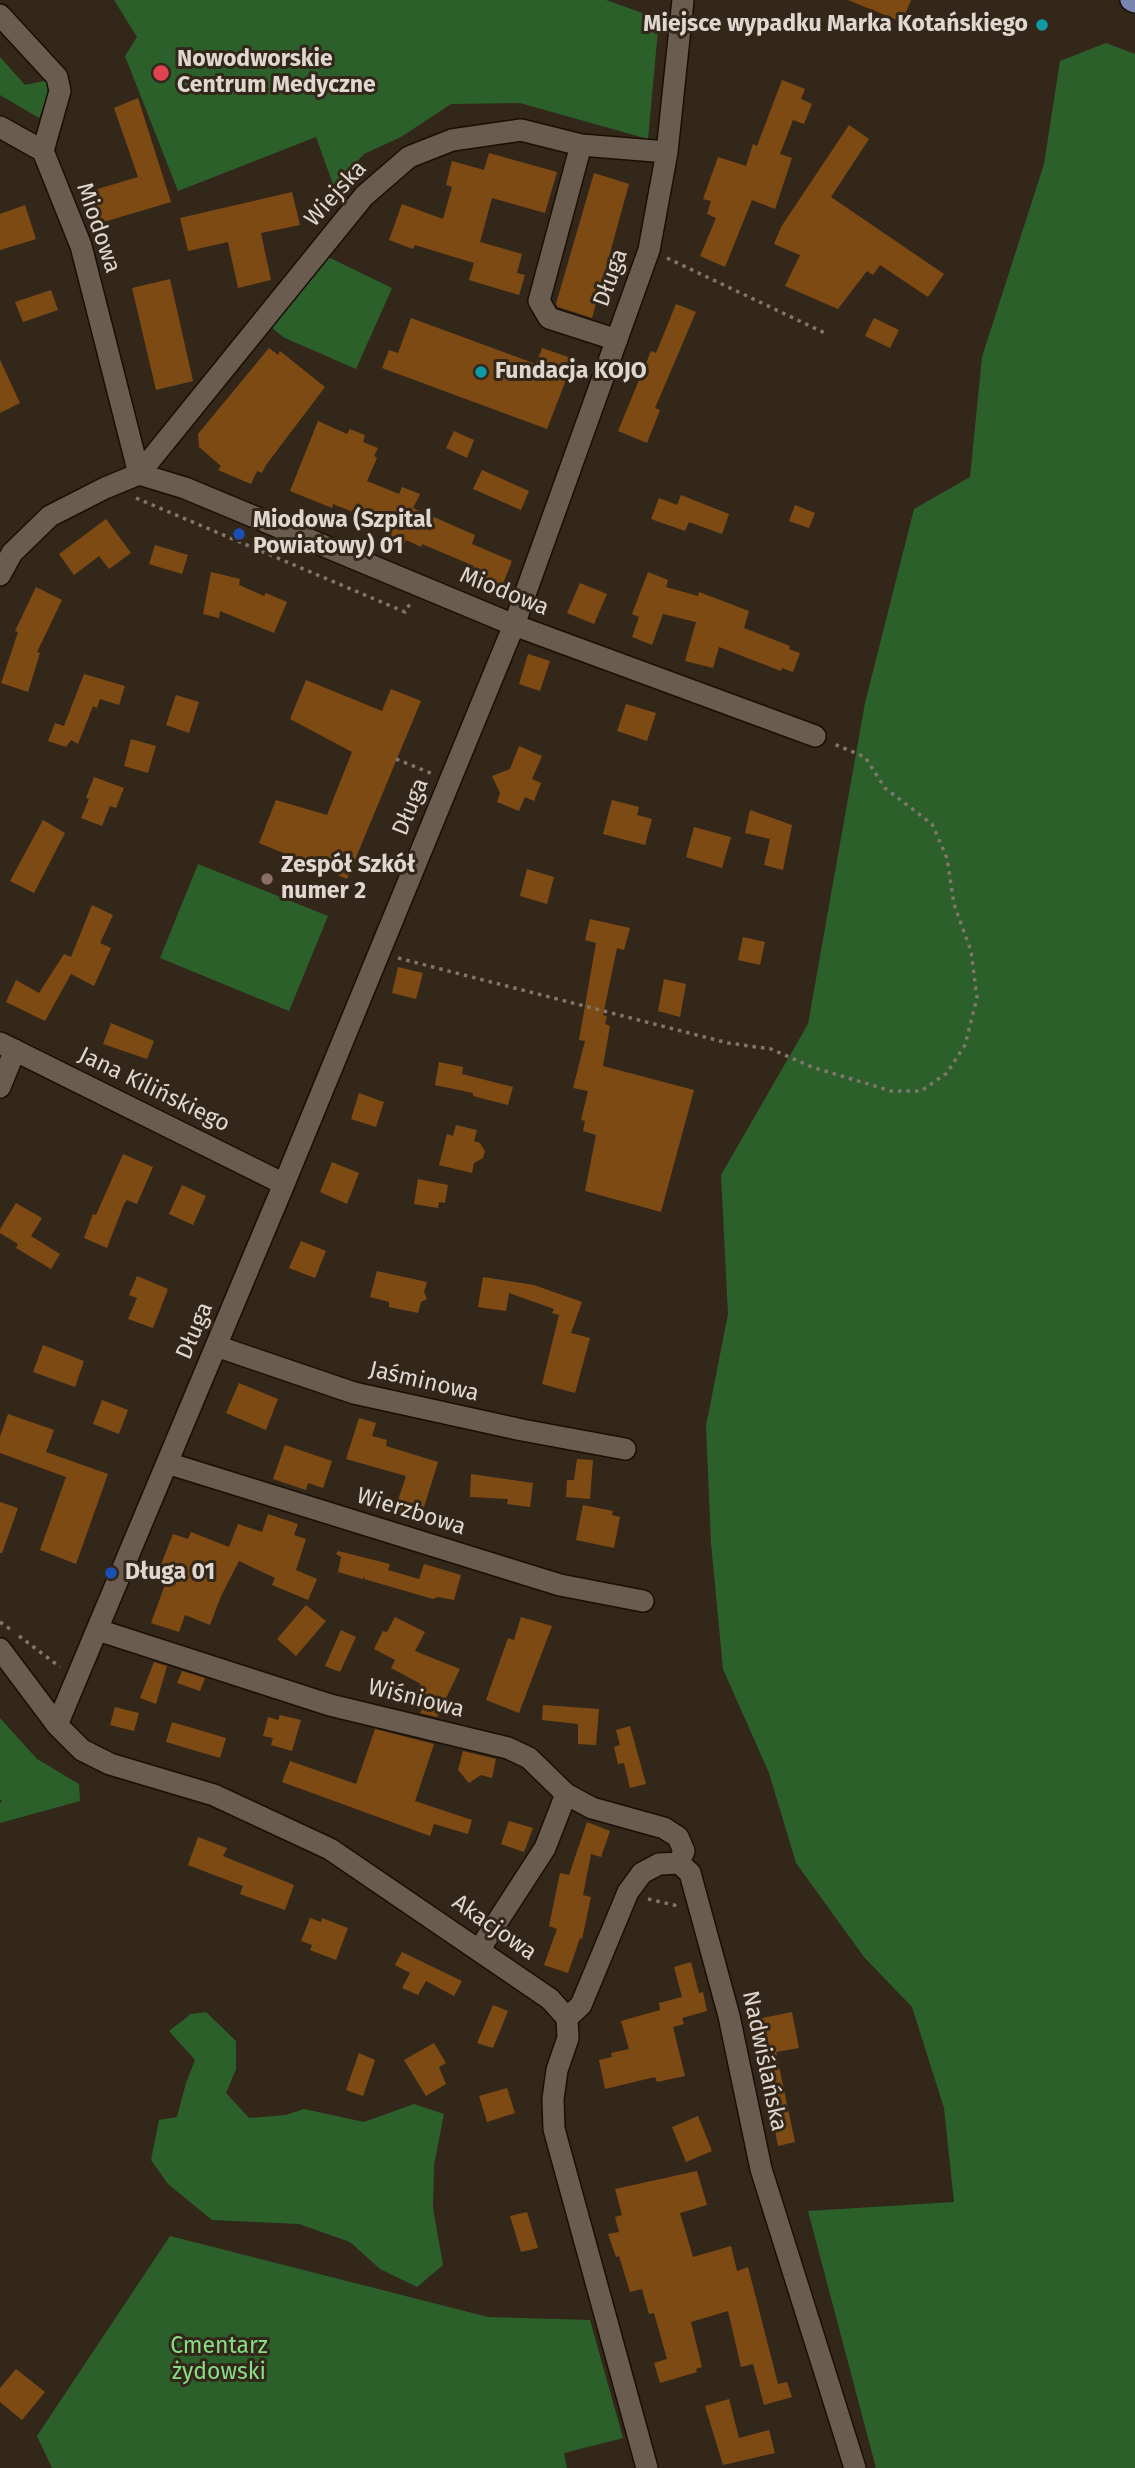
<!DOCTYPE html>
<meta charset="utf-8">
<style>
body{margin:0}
canvas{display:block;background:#33271a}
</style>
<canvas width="1135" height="2468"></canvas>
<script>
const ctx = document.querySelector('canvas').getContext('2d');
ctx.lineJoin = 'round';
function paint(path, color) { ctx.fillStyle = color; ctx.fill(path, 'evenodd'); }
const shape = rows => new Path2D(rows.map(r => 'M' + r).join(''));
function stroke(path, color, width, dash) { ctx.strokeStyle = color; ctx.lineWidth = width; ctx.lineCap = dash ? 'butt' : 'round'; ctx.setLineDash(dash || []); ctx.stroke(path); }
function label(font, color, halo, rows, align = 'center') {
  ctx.font = font + ' "Fira Sans",sans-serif'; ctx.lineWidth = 6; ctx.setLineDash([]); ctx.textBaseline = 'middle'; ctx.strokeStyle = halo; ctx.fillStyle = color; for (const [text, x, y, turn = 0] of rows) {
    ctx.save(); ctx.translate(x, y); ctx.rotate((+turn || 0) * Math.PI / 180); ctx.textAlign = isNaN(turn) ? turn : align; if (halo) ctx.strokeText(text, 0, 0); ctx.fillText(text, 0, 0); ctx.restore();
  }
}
paint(shape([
 [114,0,606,0,659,19,648,139,520,103,451,104,401,137,364,154,334,187,316,137,178,191,125,56,137,37],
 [1106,43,1135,54,1135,2468,876,2468,808,2211,954,2202,944,2108,912,2007,864,1957,796,1863,769,1773,723,1669,711,1543,706,1426,728,1314,721,1175,808,1024,865,703,914,509,970,477,982,357,1044,164,1060,61],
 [0,57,25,85,49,80,50,90,39,118,0,95],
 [328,257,392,288,356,369,285,338,273,329,273,324],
 [198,864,328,916,289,1011,160,958],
 [0,1718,37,1759,79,1784,80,1801,0,1823,0,1803,2,1801,0,1799],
 [206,2012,236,2041,236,2069,226,2093,249,2118,286,2115,304,2109,364,2122,414,2104,444,2114,434,2165,433,2208,443,2265,417,2287,380,2269,350,2242,299,2224,212,2220,168,2184,151,2160,159,2120,177,2117,186,2083,195,2060,169,2031,191,2014],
 [170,2236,488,2317,590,2320,623,2438,564,2453,567,2468,52,2468,37,2436]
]), '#2b602b');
paint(shape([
 [848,0,911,0,902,22],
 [782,80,805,89,801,99,812,104,804,124,793,120,780,154,792,158,775,209,752,200,725,267,700,256,716,218,707,214,711,201,703,199,718,157,746,166,753,144,757,146],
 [138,98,171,202,90,226,81,194,138,177,114,108],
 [849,125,869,139,831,197,944,274,928,297,880,265,873,275,867,271,838,309,785,286,800,255,774,244,781,227],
 [489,153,557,172,545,213,492,198,480,242,522,254,517,273,525,275,519,295,469,280,474,263,415,245,413,249,389,240,402,204,443,219,452,187,446,185,452,161,484,170],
 [594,173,629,184,592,318,558,307,556,304],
 [292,192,300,225,261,233,271,280,238,288,228,242,188,251,180,218],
 [25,205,36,239,0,250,0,214],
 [170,279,193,381,156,390,132,288],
 [51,290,58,310,23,322,15,302],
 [676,304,696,312,655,408,660,410,647,443,618,431,651,351,656,353],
 [411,318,536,364,542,348,574,359,547,429,382,368,389,350,398,353],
 [874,318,899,330,890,348,865,336],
 [269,348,278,355,280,351,325,387,266,465,262,473,257,471,251,484,218,470,221,466,199,447,198,434],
 [0,360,20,403,0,413],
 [318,421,347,434,350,429,365,435,363,442,378,448,374,456,377,458,367,481,399,494,402,487,420,494,413,508,475,535,472,544,512,561,502,586,471,573,474,566,422,544,421,547,406,540,404,545,389,538,393,528,333,504,332,508,290,491],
 [454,431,474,440,467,458,446,448],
 [482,470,529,491,521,510,473,489],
 [681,495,729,514,722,534,689,522,685,531,651,519,659,498,677,505],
 [795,505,815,513,809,528,789,521],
 [106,519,131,553,109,569,99,556,74,575,59,554],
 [155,545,188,555,182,574,149,564],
 [211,572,240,579,239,585,264,596,266,593,287,602,274,633,220,611,219,618,203,614],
 [648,572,668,580,666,587,698,596,699,592,749,611,744,628,790,646,789,649,800,653,793,672,782,668,781,671,719,647,713,668,685,661,696,622,663,614,652,645,632,637,639,617,632,614],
 [580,583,607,594,594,624,567,613],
 [36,587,62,600,37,652,40,653,28,692,1,683,18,632,15,631],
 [528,654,550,661,540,691,519,684],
 [84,674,125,686,119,705,100,699,97,708,93,706,78,744,71,740,66,747,48,741,55,723,64,726],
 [306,680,382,711,391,689,421,701,347,879,259,843,276,800,327,815,352,752,290,719],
 [176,695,199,702,189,733,166,725],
 [626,704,656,713,647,741,617,731],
 [131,739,156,746,148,773,124,766],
 [519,746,542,756,532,779,541,783,534,801,525,797,519,811,497,802,500,793,492,776,510,769],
 [94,777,124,788,116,808,110,806,102,826,81,818,89,799,86,798],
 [612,800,639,807,637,815,652,819,645,845,603,834],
 [750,810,792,825,783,870,764,865,770,839,745,833],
 [43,820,65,833,34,893,10,881],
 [694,827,731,837,722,868,686,857],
 [527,869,554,877,547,904,520,896],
 [92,905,113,915,100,943,111,948,94,986,71,974,45,1021,6,1002,16,980,39,993,64,954,71,957],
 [590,919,630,928,624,950,617,948,603,1015,607,1016,605,1024,610,1026,603,1066,694,1090,661,1212,585,1191,596,1135,583,1131,585,1121,581,1120,588,1091,573,1088,585,1041,579,1040,596,943,585,940],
 [743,937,765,942,760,965,738,960],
 [398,967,423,973,416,999,392,993],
 [664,979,686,984,680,1017,658,1011],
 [111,1023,154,1041,147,1059,103,1044],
 [439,1062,463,1067,462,1074,513,1087,508,1105,473,1096,473,1093,435,1085],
 [359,1093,384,1102,376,1127,351,1119],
 [456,1125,477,1130,474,1141,480,1143,485,1151,483,1158,474,1163,472,1173,439,1165,447,1134,453,1136],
 [123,1154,153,1167,137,1204,127,1200,124,1204,107,1248,84,1238,93,1214,96,1215],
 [332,1162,359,1173,347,1204,320,1192],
 [418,1179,448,1185,445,1203,439,1202,438,1208,414,1204],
 [182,1185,206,1196,193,1225,169,1214],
 [16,1203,42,1218,31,1236,60,1254,51,1269,16,1248,18,1244,0,1233,0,1229],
 [301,1241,326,1251,315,1278,289,1268],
 [377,1271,427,1282,424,1292,427,1299,421,1302,418,1313,389,1307,389,1302,370,1297],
 [137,1276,168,1289,153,1328,128,1319,137,1298,129,1295],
 [483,1277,534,1285,582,1302,571,1333,590,1338,575,1393,542,1384,559,1315,552,1313,554,1309,509,1293,506,1311,478,1307],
 [43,1345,84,1361,75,1387,33,1372],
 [239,1383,278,1399,266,1430,226,1413],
 [102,1400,128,1410,119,1434,93,1424],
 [8,1414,54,1430,46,1452,108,1474,76,1564,40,1550,66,1477,0,1453,0,1437],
 [359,1418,376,1423,372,1436,387,1440,386,1446,438,1462,420,1520,394,1512,406,1476,346,1459],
 [285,1445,332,1461,323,1488,308,1483,306,1490,273,1479],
 [577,1459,593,1460,590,1499,566,1497,567,1480,574,1480],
 [471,1474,533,1483,530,1507,507,1504,508,1499,470,1497],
 [0,1502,18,1508,2,1553,0,1553],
 [583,1505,613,1511,612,1515,620,1517,614,1548,576,1540],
 [268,1514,298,1524,294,1535,306,1539,296,1570,317,1579,308,1600,272,1585,275,1578,239,1561,221,1596,210,1625,185,1615,179,1632,151,1623,170,1571,160,1567,173,1534,188,1539,191,1532,229,1547,238,1524,262,1532],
 [338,1551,390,1564,388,1570,419,1579,424,1564,461,1575,454,1600,438,1597,433,1599,364,1579,365,1576,362,1579,338,1572,341,1557,336,1554],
 [306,1605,326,1621,296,1656,277,1639],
 [395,1617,425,1632,415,1651,460,1669,437,1717,420,1713,424,1706,412,1700,421,1684,391,1668,395,1660,374,1649,383,1631,387,1632],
 [521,1617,552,1626,519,1713,486,1700,508,1638,514,1640],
 [341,1630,356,1637,340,1672,325,1666],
 [154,1662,167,1666,156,1704,140,1698],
 [182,1671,205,1678,200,1691,177,1683],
 [543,1705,599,1709,596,1745,578,1744,578,1724,542,1720],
 [115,1707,139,1713,134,1731,110,1725],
 [280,1715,301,1720,292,1751,271,1745,273,1738,263,1736,268,1717,278,1720],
 [172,1722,226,1738,220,1758,166,1742],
 [630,1726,646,1784,630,1788,624,1763,618,1764,614,1747,620,1745,616,1730],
 [375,1729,434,1744,415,1801,472,1820,468,1834,434,1824,430,1836,282,1782,290,1761,356,1784],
 [463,1751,496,1759,492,1778,481,1775,469,1783,458,1770],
 [509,1821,533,1828,524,1852,501,1844],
 [587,1822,610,1831,601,1857,591,1854,583,1895,591,1897,582,1939,580,1938,568,1973,544,1965,557,1929,549,1926,560,1873,569,1875],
 [198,1837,227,1848,223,1856,294,1885,285,1910,240,1894,243,1886,188,1865],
 [310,1918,321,1922,322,1918,348,1928,336,1960,310,1950,312,1945,301,1941],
 [402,1952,462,1981,454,1996,426,1981,418,1995,402,1988,410,1973,395,1965],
 [691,1962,699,1993,703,1992,707,2011,682,2018,684,2024,673,2027,685,2076,657,2082,655,2077,605,2089,599,2060,612,2057,611,2053,629,2049,621,2021,660,2010,659,2003,682,1997,674,1967],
 [493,2005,508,2011,493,2048,477,2043],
 [792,2012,799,2048,776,2052,795,2142,778,2146,753,2020],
 [434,2043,446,2063,439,2067,446,2084,426,2096,404,2060],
 [359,2053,375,2060,363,2096,346,2090],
 [507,2088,515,2113,487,2122,479,2096],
 [698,2116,712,2151,686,2162,672,2127],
 [697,2171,707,2205,680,2213,693,2257,731,2246,737,2271,748,2267,778,2384,787,2382,792,2397,764,2405,753,2364,741,2367,728,2311,691,2322,702,2367,696,2369,697,2372,660,2383,654,2363,667,2359,654,2313,649,2314,642,2289,630,2292,619,2256,616,2257,608,2234,619,2232,615,2217,622,2215,615,2189],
 [527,2212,538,2248,521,2252,510,2216],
 [16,2369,45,2392,22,2420,0,2402,0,2388],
 [729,2399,739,2438,769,2430,775,2453,723,2465,705,2406]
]), '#7e4a13');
const minor = shape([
 [0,15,57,77,60,91,43,151,81,246,139,474],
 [0,127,43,151],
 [581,145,539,301,549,318,617,340],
 [139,474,185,488,514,625,815,736],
 [0,575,12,553,50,516,105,488,139,474,364,196,409,157,452,140,521,130,581,145,667,152],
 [0,1043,284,1184],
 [0,1087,15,1050],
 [216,1346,354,1393,522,1430,625,1449],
 [167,1463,560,1585,643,1601],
 [98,1630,330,1705,508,1748,529,1758,566,1794,592,1808,664,1828,678,1837,684,1851,679,1863],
 [0,1649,57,1725,82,1750,110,1764,214,1795,330,1849,550,1999,567,2018,568,2038,557,2070,553,2099,554,2129,647,2468],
 [57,1725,284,1184,514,625,649,250,667,152,683,0],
 [479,1950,545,1848,566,1794],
 [567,2018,581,2005,628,1892,642,1873,659,1864,679,1863,690,1873,729,2016,761,2169,855,2468]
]);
const major = shape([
 [1131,0,1135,2]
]);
stroke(minor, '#1a0f05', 24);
stroke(major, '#1a0f05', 24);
stroke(shape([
 [667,258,827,334],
 [136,498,405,612,411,602],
 [396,759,433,774],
 [398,958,728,1043,771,1049,812,1067,891,1091,921,1091,947,1073,965,1045,977,998,971,951,954,904,947,858,932,824,885,788,865,757,834,744],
 [0,1622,10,1629],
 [19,1636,60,1667],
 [648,1899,678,1906]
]), '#81766c', 3.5, [3.5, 5]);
stroke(minor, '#6a5d4f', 21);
stroke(major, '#7a85af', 21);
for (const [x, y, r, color] of [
 [1042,25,7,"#0f9aa8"],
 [161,73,9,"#e0444e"],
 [481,372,7,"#0f9aa8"],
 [239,534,7,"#1a4fb4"],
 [267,879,7,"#8d6e63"],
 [111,1573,7,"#1a4fb4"]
]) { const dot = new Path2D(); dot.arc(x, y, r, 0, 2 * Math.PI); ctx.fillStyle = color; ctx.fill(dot); stroke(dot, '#33271a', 2.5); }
label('bold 23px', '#e0d8d0', '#33271a', [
 ["Miejsce wypadku Marka Kotańskiego",1028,25,"right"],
 ["Nowodworskie",177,60],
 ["Centrum Medyczne",177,86],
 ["Fundacja KOJO",495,372],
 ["Miodowa (Szpital",253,521],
 ["Powiatowy) 01",253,547],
 ["Zespół Szkół",281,866],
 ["numer 2",281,892],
 ["Długa 01",125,1573]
], 'left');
label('23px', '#e0d8d0', '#33271a', [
 ["Wiejska",336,194,-48],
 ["Miodowa",98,228,71],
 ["Długa",611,278,-70],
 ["Miodowa",504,592,22],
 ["Długa",411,807,-68],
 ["Jana Kilińskiego",154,1090,26],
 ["Długa",195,1331,-67],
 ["Jaśminowa",424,1382,13],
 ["Wierzbowa",411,1512,17],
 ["Wiśniowa",416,1699,14],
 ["Akacjowa",494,1928,35],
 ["Nadwiślańska",764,2061,78]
]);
label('23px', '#87df85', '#33271a', [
 ["Cmentarz",219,2347],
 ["żydowski",219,2373]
]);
</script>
